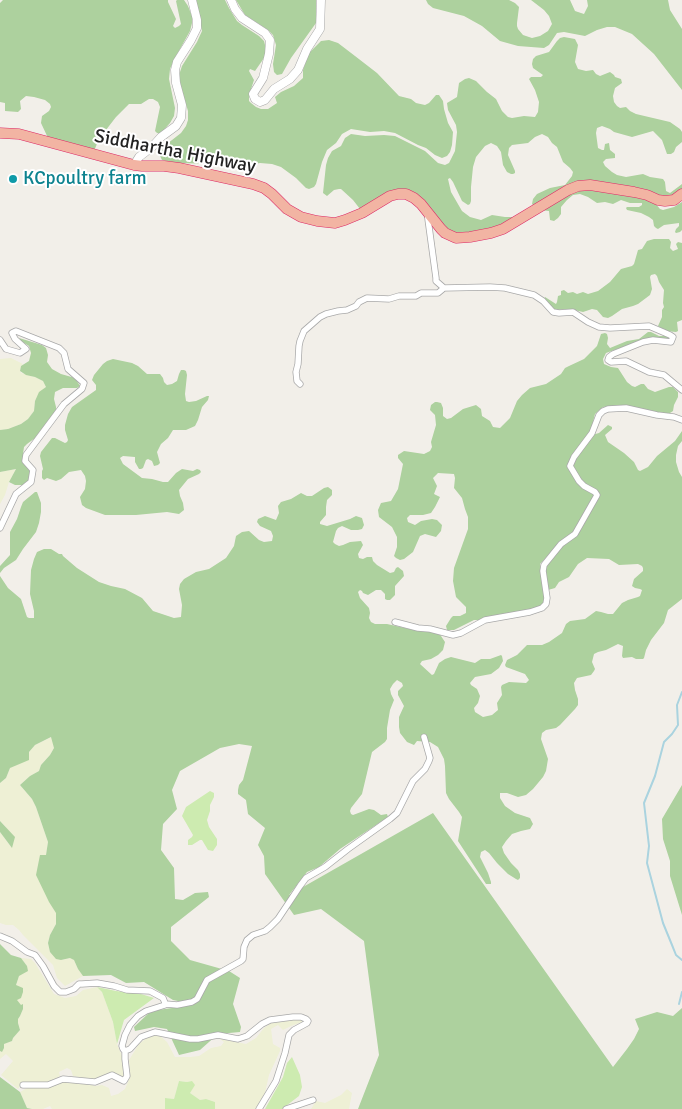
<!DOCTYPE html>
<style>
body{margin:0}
canvas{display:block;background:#f2efe9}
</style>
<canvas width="682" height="1109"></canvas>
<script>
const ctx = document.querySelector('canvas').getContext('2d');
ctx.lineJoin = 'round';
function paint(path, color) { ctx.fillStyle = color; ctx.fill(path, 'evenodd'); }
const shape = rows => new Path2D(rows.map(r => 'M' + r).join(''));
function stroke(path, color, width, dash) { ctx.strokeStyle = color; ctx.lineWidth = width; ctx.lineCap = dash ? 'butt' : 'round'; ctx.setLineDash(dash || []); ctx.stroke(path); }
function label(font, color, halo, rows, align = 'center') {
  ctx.font = font + ' Signika,sans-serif'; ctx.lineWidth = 4; ctx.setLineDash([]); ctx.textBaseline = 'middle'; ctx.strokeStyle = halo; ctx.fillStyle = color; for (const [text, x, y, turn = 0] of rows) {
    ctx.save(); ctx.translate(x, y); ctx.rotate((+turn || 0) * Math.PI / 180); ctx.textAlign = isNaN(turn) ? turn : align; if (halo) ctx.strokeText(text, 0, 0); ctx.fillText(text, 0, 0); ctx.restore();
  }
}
paint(shape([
 [11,358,23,364,21,366,20,371,21,373,31,376,35,377,43,381,46,387,39,394,35,401,34,411,28,419,21,424,8,429,0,430,0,359],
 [16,469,9,482,5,495,0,504,0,472],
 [52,737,54,748,50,755,41,765,39,771,30,776,20,785,32,799,36,807,48,842,46,855,53,908,56,912,56,924,50,935,48,943,50,952,61,960,71,958,74,960,78,969,83,976,65,986,57,978,53,965,23,935,19,930,13,925,6,925,0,923,0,832,11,847,6,827,0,821,0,783,6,778,10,768,29,752,35,745],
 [21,958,31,959,35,963,54,994,65,998,76,996,83,990,97,987,102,992,113,1022,117,1044,122,1056,124,1076,95,1080,73,1076,71,1070,67,1068,59,1072,60,1076,48,1083,22,1083,18,1089,1,1075,13,1061,6,1054,0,1059,0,1051,2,1052,3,1044,12,1041,13,1038,20,1030,18,1023,18,1019,20,1016,23,1009,16,1000,16,985,19,976,27,966],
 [288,1019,302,1019,302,1022,291,1026,283,1030,278,1025,271,1029,273,1044,280,1048,280,1051,269,1075,264,1097,257,1109,215,1109,215,1102,206,1099,200,1100,190,1093,192,1081,187,1082,179,1081,174,1099,165,1098,165,1109,52,1109,50,1106,43,1109,32,1109,27,1108,20,1092,27,1088,63,1082,86,1083,95,1086,102,1085,109,1088,111,1096,118,1094,125,1089,130,1077,129,1060,139,1044,148,1037,159,1035,167,1042,175,1057,190,1057,199,1056,211,1048,221,1046,224,1042,220,1039,246,1044,256,1038,264,1028,271,1023],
 [347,1089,352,1093,349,1109,311,1109,316,1101,325,1103,341,1095]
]), '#eef0d5');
paint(shape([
 [210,791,214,793,214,797,210,805,210,811,207,820,209,827,217,839,217,845,213,851,208,850,202,840,200,840,192,845,188,845,188,840,192,837,193,835,182,816,186,807],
 [97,987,116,991,141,994,154,998,124,1020,117,1044,113,1022,102,992],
 [292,1057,300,1075,302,1087,299,1096,282,1109,265,1109,283,1077,287,1063],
 [179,1081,187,1082,192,1081,195,1085,190,1093,200,1100,206,1099,215,1102,215,1109,165,1109,165,1098,174,1099]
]), '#cdebb0');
paint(shape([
 [3,0,168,0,168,2,176,19,173,26,175,28,179,26,181,24,176,1,177,0,184,0,188,6,192,16,192,23,190,31,175,58,170,69,169,79,175,108,174,116,170,123,161,133,157,133,155,131,160,107,158,102,153,99,149,99,141,104,129,104,116,117,99,139,94,151,48,138,41,123,42,116,49,111,51,107,50,104,45,100,34,97,26,96,20,101,21,109,18,112,5,111,5,103,0,102,0,3],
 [196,0,225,0,229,8,237,21,242,25,259,36,264,41,266,49,264,58,255,71,250,69,249,71,254,80,249,95,249,101,251,103,256,107,261,109,268,109,277,103,275,97,281,92,294,86,303,78,303,70,308,54,321,41,329,40,338,43,355,56,377,73,399,96,411,99,416,103,425,105,429,103,436,95,439,95,443,101,444,109,448,123,453,132,452,145,450,152,447,156,442,158,435,155,426,148,418,145,395,133,384,131,370,132,351,129,342,134,336,143,327,150,322,162,316,184,314,187,309,189,306,188,296,178,281,167,272,164,260,163,238,167,220,164,177,163,162,160,160,156,163,147,181,133,186,126,188,120,188,111,181,87,179,75,182,66,197,42,202,31],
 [236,0,316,0,316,23,291,58,282,74,277,75,274,72,273,64,276,45,273,35,268,30,245,15],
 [426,0,509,0,515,3,519,7,517,23,517,26,518,29,523,35,532,38,540,36,548,31,552,24,549,16,544,10,531,0,570,0,575,11,584,14,588,6,587,0,668,0,670,10,682,29,682,90,654,54,632,34,615,27,607,27,597,30,585,36,564,32,557,33,549,45,544,48,518,46,500,41,482,26,464,16,433,8,428,4],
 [564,37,575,39,578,45,575,62,578,69,586,71,593,70,596,74,600,76,610,72,614,75,615,77,621,79,622,83,615,88,613,96,614,102,617,106,620,108,626,107,630,111,636,114,670,122,680,129,682,132,682,142,676,147,674,152,671,154,667,154,662,140,653,131,632,137,614,132,610,129,602,126,597,128,596,133,598,148,602,150,604,150,605,144,609,143,610,150,615,154,615,158,606,159,603,162,605,166,612,172,617,175,626,177,643,174,650,177,663,179,665,182,666,191,670,193,682,184,682,192,673,198,657,195,655,203,660,209,663,210,674,207,682,202,682,230,680,232,676,233,675,232,676,229,679,226,679,223,664,225,658,229,656,228,654,226,653,220,649,217,641,213,627,210,626,208,627,207,639,207,642,205,642,203,630,203,621,200,613,204,605,202,597,203,588,197,580,194,573,195,567,200,561,207,561,214,558,218,554,221,550,220,549,211,539,210,534,206,532,204,533,199,537,194,550,188,565,185,572,176,573,172,570,168,563,162,557,147,552,143,548,137,542,134,535,137,528,143,512,145,509,148,508,155,515,171,515,173,513,174,511,174,507,172,503,165,501,152,497,146,491,143,485,146,476,157,473,167,471,187,471,201,470,204,468,205,462,201,453,182,450,178,448,179,451,192,462,211,470,217,481,220,492,215,505,217,516,217,509,225,454,235,410,193,360,209,353,200,341,189,339,189,334,190,327,196,323,193,326,165,328,158,332,151,341,146,345,138,351,134,365,136,384,135,395,136,425,151,438,163,445,165,449,163,455,151,457,132,456,125,448,110,447,103,457,97,459,83,465,79,469,78,476,81,487,92,496,99,502,111,508,117,512,118,524,116,535,117,538,112,539,102,535,90,529,79,531,77,541,77,543,75,533,68,532,64,533,59,536,56,549,52,557,41,560,38],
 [654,239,669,239,671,242,670,248,673,251,678,249,676,244,678,242,682,243,682,320,677,322,678,331,676,332,666,331,658,326,662,317,662,310,664,307,663,303,664,290,659,282,657,276,655,274,651,275,650,277,652,289,650,295,638,304,633,306,622,309,612,316,608,318,603,317,597,310,592,309,583,312,570,309,555,310,551,307,544,299,545,297,556,304,557,302,558,296,561,295,561,291,564,290,568,293,573,292,577,294,583,292,588,294,598,291,610,282,621,269,632,266,634,264,638,250,642,249,647,241],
 [648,332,651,332,659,336,668,336,670,338,669,340,642,340,606,353,603,359,604,364,611,367,618,368,627,382,632,386,635,387,641,384,644,384,648,389,655,392,669,387,673,387,678,392,678,397,674,405,673,411,670,413,655,413,626,406,611,406,603,407,595,414,592,426,592,435,599,433,608,425,612,427,612,429,605,435,608,442,624,453,634,462,638,470,640,471,648,467,657,456,675,441,682,431,682,441,678,446,676,455,676,462,679,472,682,477,682,599,668,610,664,623,651,640,646,650,644,658,643,659,636,659,632,657,623,658,622,656,623,646,618,644,606,650,598,652,594,654,592,662,595,669,594,671,591,675,577,678,574,683,575,690,578,699,578,705,575,709,560,725,556,728,546,730,542,733,541,739,548,759,546,771,543,777,533,789,526,795,518,797,507,793,500,793,500,798,505,806,515,813,530,818,533,824,530,829,521,831,512,834,506,841,502,847,504,853,511,863,518,870,520,874,520,878,518,880,516,879,508,874,497,863,489,853,485,850,481,852,480,857,488,873,491,882,491,884,486,884,458,841,462,817,459,812,449,799,446,793,445,766,444,759,438,747,430,742,417,741,414,745,407,742,400,733,399,727,399,717,404,706,398,695,398,691,403,686,402,683,397,680,393,684,390,689,391,694,394,700,390,710,387,728,387,739,385,742,372,752,362,794,351,808,350,811,351,814,353,815,369,809,374,810,381,815,387,814,388,817,340,849,319,867,307,872,289,895,433,813,613,1067,627,1049,634,1039,639,1029,635,1019,657,1012,673,1016,682,1008,682,1109,358,1109,379,1055,364,941,321,909,294,915,265,874,264,856,258,845,265,828,248,814,246,800,238,794,238,790,239,785,243,780,252,746,239,744,220,748,180,771,172,790,177,809,163,824,161,850,174,868,175,899,183,900,195,893,208,892,209,897,171,927,171,941,190,960,229,971,240,978,233,1004,241,1027,240,1032,218,1034,200,1050,179,1055,167,1029,154,1027,135,1031,134,1027,151,1011,193,1005,196,999,183,1002,173,1000,144,982,126,983,111,975,83,976,78,969,74,960,70,958,61,960,56,959,50,952,48,943,50,935,56,924,56,913,49,902,36,875,40,855,46,855,48,842,36,807,32,799,20,785,30,776,39,771,41,765,50,755,54,748,51,737,35,745,29,752,29,760,10,768,6,778,0,783,0,576,8,588,21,599,27,617,29,618,34,618,34,611,30,594,31,570,34,559,37,552,44,549,51,549,59,554,62,554,63,556,77,568,99,582,111,586,125,589,142,598,153,611,174,618,181,617,182,605,179,589,180,584,184,579,196,572,209,569,226,558,234,546,236,536,242,532,249,531,259,540,264,542,272,541,273,536,271,531,260,526,257,522,258,519,265,516,276,520,279,513,278,506,281,502,291,499,301,493,307,496,312,496,324,488,328,487,332,490,332,495,327,500,326,507,326,515,320,522,320,524,327,526,350,519,356,516,362,518,364,525,362,529,358,530,351,530,342,526,338,528,336,531,333,542,335,544,339,546,343,545,350,542,361,541,363,545,358,554,359,558,363,559,367,557,372,557,373,561,377,565,390,573,394,572,396,568,398,567,403,571,404,576,395,586,395,595,390,600,387,600,385,599,385,594,381,590,376,590,368,595,363,593,362,591,360,590,358,592,360,598,369,608,370,613,369,618,371,622,375,624,387,624,414,630,435,631,439,633,445,642,443,650,438,655,431,659,422,661,420,664,432,675,434,674,439,663,445,659,451,657,475,663,481,659,490,659,501,655,502,656,503,661,499,668,491,674,475,677,470,683,471,685,477,689,480,696,478,703,474,708,475,712,483,717,492,715,498,710,497,703,502,695,501,687,502,685,509,682,526,683,529,680,525,674,506,667,505,665,507,660,517,655,527,645,542,645,549,642,562,633,566,624,570,621,585,619,596,611,601,612,608,614,613,614,622,603,628,600,638,597,640,596,642,590,640,589,635,588,632,586,634,579,643,571,643,568,642,566,638,564,619,565,609,559,587,558,578,564,569,577,559,582,555,588,548,590,545,567,566,542,563,539,540,564,545,599,542,605,533,610,481,620,474,620,454,630,447,630,446,626,451,618,453,616,460,616,466,613,466,607,456,597,453,581,454,568,468,529,468,517,465,509,462,498,454,488,455,478,454,474,438,473,433,478,437,486,434,494,440,497,435,507,431,513,423,515,410,515,407,518,408,522,415,525,421,521,432,519,437,520,442,525,441,531,436,537,425,534,420,536,413,552,404,559,400,560,396,558,394,556,397,547,397,537,392,527,379,517,378,510,381,503,391,501,398,489,403,464,398,458,398,455,404,451,424,454,430,451,432,447,431,442,436,425,435,415,430,410,431,405,435,402,437,402,441,403,443,408,443,416,447,419,451,418,463,409,476,405,481,409,482,416,490,421,493,427,500,428,510,418,517,401,522,395,530,388,546,384,561,374,565,368,569,366,584,359,597,346,601,334,605,333,607,334,608,338,607,344,610,348,627,341,639,339],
 [19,338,42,345,46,348,48,355,47,362,52,369,61,374,75,378,80,386,77,388,63,388,55,392,54,399,56,407,56,410,35,438,27,444,24,447,23,454,24,461,30,471,31,478,23,485,15,485,9,482,16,469,0,472,0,430,8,429,21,424,28,419,34,411,35,401,39,392,46,387,43,381,35,377,26,375,20,371,21,366,29,361,31,353,29,346,21,341],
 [113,359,132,363,138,366,147,374,160,374,163,378,164,382,167,385,172,384,177,381,179,374,181,370,184,370,186,371,187,375,185,394,186,401,189,402,196,401,207,396,209,396,208,400,202,407,198,420,195,426,186,430,173,430,168,438,161,444,157,452,160,463,158,465,154,466,152,461,148,459,146,460,143,468,141,469,139,469,135,462,135,457,123,456,120,458,123,464,142,478,152,479,163,482,168,482,176,473,182,469,193,471,197,469,200,470,201,472,199,474,188,479,179,490,180,496,183,503,184,510,179,514,167,512,136,515,105,515,86,508,82,505,80,497,85,489,86,481,85,476,81,470,69,472,61,479,56,481,47,478,44,480,42,478,42,471,43,469,40,456,41,452,52,438,55,438,65,443,67,442,68,440,65,430,65,425,68,414,72,407,96,390,96,385,92,380,94,375,103,364,107,361],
 [35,492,37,492,41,503,41,512,39,523,36,532,23,549,16,560,4,568,0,573,0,566,10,555,10,532,17,519,21,507,23,502],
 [682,785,682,915,670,876,670,861,663,839,662,819],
 [0,821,15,837,12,848,0,832],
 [0,944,11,955,21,958,27,966,28,971,19,976,16,985,23,988,23,992,21,998,17,1000,21,1005,23,1004,23,1009,20,1016,18,1019,18,1023,20,1030,13,1038,12,1041,4,1044,4,1048,2,1052,0,1051],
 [0,1077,20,1092,27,1108,32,1109,0,1109]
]), '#add19e');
stroke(shape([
 [682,692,677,705,678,725,672,734,664,742,655,776,644,803,649,846,647,863,663,923,672,945,676,955,682,960],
 [679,1004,682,992]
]), '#aad3df', 2);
const minor = shape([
 [427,212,436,278,436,281,444,288],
 [0,340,6,349,20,353,26,349,15,339,12,333,16,331,59,348,64,353,68,369,84,383,82,389,64,404,26,455,25,461,33,470,31,482,16,494,0,528],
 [300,384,297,381,296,372,298,364,299,346,300,341,304,331,320,317,326,314,338,311,347,310,356,306,359,302,367,298,389,299,399,296,416,296,421,293,438,293,444,288,490,287,505,288,534,295,543,301,553,312,559,313,573,312,588,322,599,327,610,328,649,326,670,335,673,337,671,342,653,340,643,342,613,354,609,357,608,360,611,362,626,361,649,372,664,375,682,390],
 [395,622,418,628,430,629,453,635,461,633,485,620,530,612,542,608,546,604,547,598,543,571,544,565,561,544,575,534,596,497,597,495,595,492,584,486,579,481,570,466,574,457,592,433,599,415,603,411,608,409,626,408,657,415,674,417,682,420],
 [0,936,12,941,27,952,35,955,43,966,54,986,60,992,66,992,74,989,79,984,82,984,97,983,114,986,127,990,150,991,163,998,165,1003,165,1005,146,1011,138,1016,130,1025,125,1035,122,1046,123,1049,125,1051,130,1049,141,1037,155,1032,190,1039,198,1039,218,1035,238,1039,247,1036,262,1024,270,1020,293,1017,301,1017,306,1019,308,1021,307,1023,294,1030,289,1035,285,1053,276,1081,259,1109],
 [166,1004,177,1005,192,1002,197,999,207,980,241,961,243,959,244,947,247,940,253,935,265,931,270,927,278,919,300,886,306,878,325,867,348,849,390,819,397,813,413,781,425,769,429,761,430,758,424,737],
 [23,1085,48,1085,63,1079,95,1082,112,1075,124,1081,127,1076,125,1059,125,1051],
 [286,1109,313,1100]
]);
const tertiary = shape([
 [231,0,235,9,242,18,265,33,270,40,269,54,263,78,253,94,255,99,260,102,265,100,274,89,290,79,298,70,307,49,320,29,321,0],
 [134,165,139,157,152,147,161,137,176,126,181,118,182,105,176,83,175,70,177,62,191,40,197,28,197,20,192,0]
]);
const trunk = shape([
 [0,133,19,134,134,165,142,166,164,166,179,168,253,184,264,188,272,194,287,209,301,217,317,221,335,223,345,220,362,213,390,196,398,194,406,194,414,198,421,204,441,229,445,233,456,238,470,237,491,233,503,229,568,190,578,186,590,185,634,192,647,195,658,200,665,201,674,200,682,194]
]);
stroke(minor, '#a9a9a9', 7);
stroke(tertiary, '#a9a9a9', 9);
stroke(trunk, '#dc2a67', 11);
stroke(minor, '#fff', 5.5);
stroke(tertiary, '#fff', 8);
stroke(trunk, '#f2b4a3', 10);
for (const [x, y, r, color] of [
 [13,179,5,"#0f9aa8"]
]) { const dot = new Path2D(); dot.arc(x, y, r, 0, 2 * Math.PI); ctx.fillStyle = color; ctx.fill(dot); stroke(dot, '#fff', 2); }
label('19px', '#222', '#fff', [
 ["Siddhartha Highway",175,152,11]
]);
label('19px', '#0d838f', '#fff', [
 ["KCpoultry farm",23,179]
], 'left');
</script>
